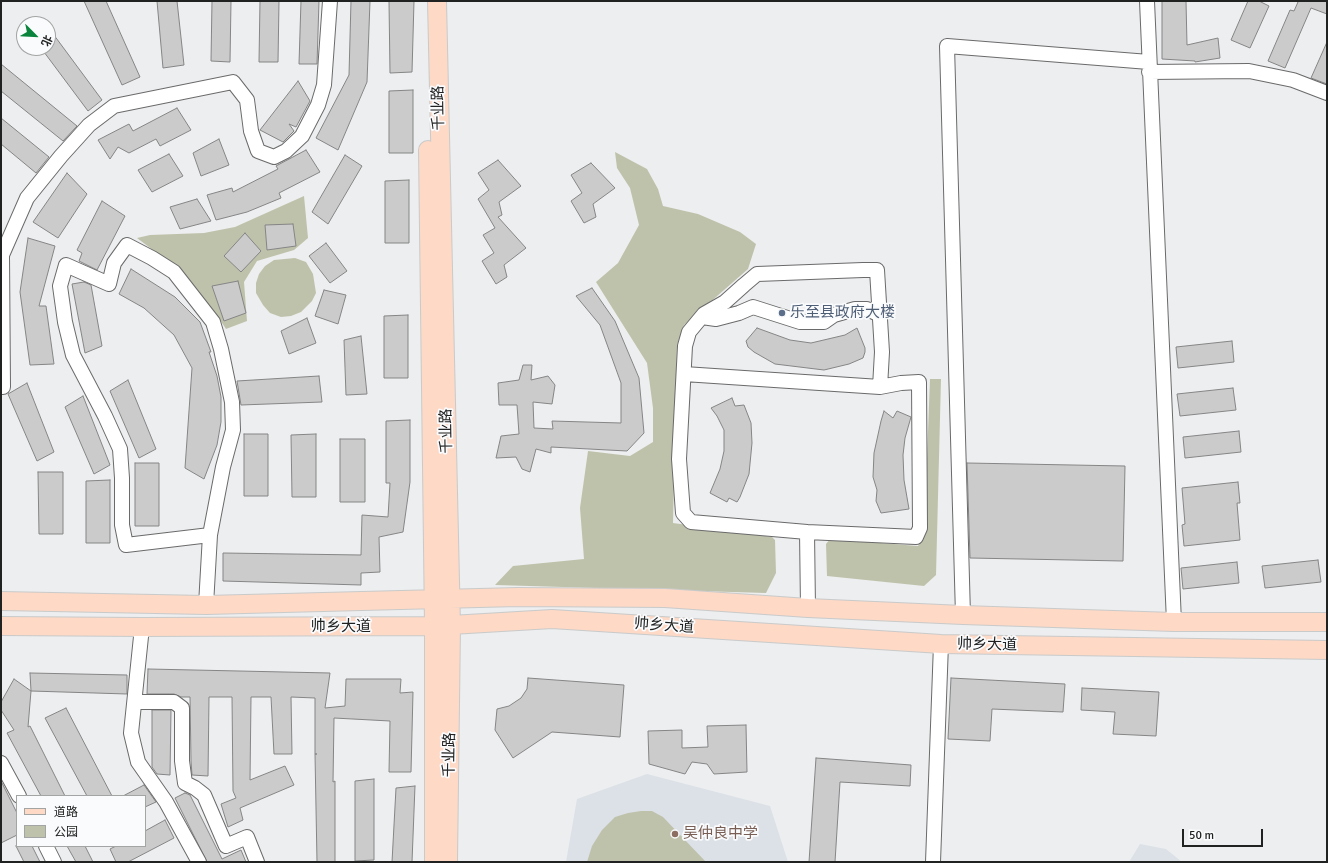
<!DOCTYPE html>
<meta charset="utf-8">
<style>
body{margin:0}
#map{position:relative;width:1328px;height:863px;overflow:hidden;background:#edeeef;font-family:Signika,"Noto Sans SC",sans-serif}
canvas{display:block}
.frame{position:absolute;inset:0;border:2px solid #202121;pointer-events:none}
.legend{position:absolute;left:16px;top:795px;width:130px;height:52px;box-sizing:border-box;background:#fafbfc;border:1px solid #a3a4a4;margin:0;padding:5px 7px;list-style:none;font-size:12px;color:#202121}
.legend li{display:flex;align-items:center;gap:8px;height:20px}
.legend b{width:20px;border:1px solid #a3a4a4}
.north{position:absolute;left:16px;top:16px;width:40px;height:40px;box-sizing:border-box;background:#fafbfc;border:1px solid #a3a4a4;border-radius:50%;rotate:114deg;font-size:11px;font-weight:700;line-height:16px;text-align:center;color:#202121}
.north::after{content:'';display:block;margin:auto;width:14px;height:18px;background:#0a833c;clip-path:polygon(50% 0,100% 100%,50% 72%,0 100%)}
.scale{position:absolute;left:1182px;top:829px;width:81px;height:18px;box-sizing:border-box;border:2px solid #202121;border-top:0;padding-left:5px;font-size:12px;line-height:14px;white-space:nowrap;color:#202121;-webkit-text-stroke:3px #fafbfc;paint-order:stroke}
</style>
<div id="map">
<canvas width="1328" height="863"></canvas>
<div class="frame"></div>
<ul class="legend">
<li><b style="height:5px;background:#fdd9c6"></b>道路</li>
<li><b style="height:11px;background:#bfc2ab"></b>公园</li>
</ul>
<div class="north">北</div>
<div class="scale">50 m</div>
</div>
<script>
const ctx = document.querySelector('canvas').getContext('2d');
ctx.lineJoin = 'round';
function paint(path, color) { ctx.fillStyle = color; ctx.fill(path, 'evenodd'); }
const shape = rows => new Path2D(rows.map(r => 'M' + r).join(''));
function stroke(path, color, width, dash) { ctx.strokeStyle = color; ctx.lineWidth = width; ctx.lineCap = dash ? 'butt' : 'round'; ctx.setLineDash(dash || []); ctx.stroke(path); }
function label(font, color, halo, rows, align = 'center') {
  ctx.font = font + ' Signika,"Noto Sans SC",sans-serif'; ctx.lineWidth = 3.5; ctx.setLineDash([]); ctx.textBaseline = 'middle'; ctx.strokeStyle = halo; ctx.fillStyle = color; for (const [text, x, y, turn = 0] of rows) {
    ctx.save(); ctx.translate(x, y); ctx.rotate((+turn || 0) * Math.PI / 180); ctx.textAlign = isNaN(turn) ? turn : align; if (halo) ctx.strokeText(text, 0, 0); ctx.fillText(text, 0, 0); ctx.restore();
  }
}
paint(shape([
 [647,774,770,806,788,862,566,862,577,799],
 [1140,844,1166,849,1182,862,1129,862]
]), '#dce1e8');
paint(shape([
 [615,152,647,169,658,189,663,206,698,214,740,232,756,244,748,269,684,325,677,345,673,523,772,537,775,540,776,573,766,593,495,585,513,566,584,559,580,508,588,451,630,456,653,442,653,408,647,363,596,282,618,263,639,225,630,188,617,168],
 [304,196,308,238,294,250,257,261,244,282,247,321,226,329,217,315,182,272,137,238,150,235,204,233,235,227],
 [295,258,306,262,313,274,316,293,312,301,301,312,291,316,281,317,270,313,263,305,256,293,256,283,259,274,265,266,274,260],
 [930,379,941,379,936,575,924,586,827,576,826,544,830,539,918,546,924,537],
 [641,811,652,811,663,817,706,862,587,862,592,846,602,830,615,817,628,813]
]), '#bfc2ab');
const building = shape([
 [84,1,106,1,140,77,122,85,84,1],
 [157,1,177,1,184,65,163,68,157,1],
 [212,1,231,1,230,62,211,61,212,1],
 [260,1,279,1,278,62,259,62,260,1],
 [301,1,319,1,317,64,299,64,301,1],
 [351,1,370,1,367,82,338,150,316,138,349,75,351,1],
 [389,1,414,1,412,72,390,73,389,1],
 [1162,1,1186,1,1187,45,1218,38,1220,58,1195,62,1195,61,1162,59,1162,1],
 [1248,1,1259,1,1269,6,1250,48,1231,40,1248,1],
 [1295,1,1327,1,1327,14,1311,8,1285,68,1268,61,1290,10,1294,11,1298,2,1295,1],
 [48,27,102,100,88,111,41,48,48,48,48,27],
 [1327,42,1327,84,1311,78,1327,42],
 [1,64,77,126,63,141,1,91,1,64],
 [298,81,310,101,296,127,289,124,294,131,283,142,260,130,298,81],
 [413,90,413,153,389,153,389,91,413,90],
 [177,108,191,130,160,146,156,139,129,153,118,147,110,159,98,140,129,124,133,131,177,108],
 [1,118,49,157,36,173,1,144,1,118],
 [219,139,229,165,201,176,193,153,219,139],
 [306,150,320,172,279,193,281,198,247,212,216,220,207,195,232,188,233,192,278,169,276,166,306,150],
 [169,154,183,176,152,192,138,170,169,154],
 [345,155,362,166,328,224,312,212,345,155],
 [498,160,521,186,499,202,502,215,498,217,526,248,504,265,507,277,496,284,482,261,494,253,483,235,495,228,478,199,489,190,478,173,498,160],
 [591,163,615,188,593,204,596,217,584,223,571,201,582,193,571,175,591,163],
 [67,173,87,194,58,238,33,222,67,173],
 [409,180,409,243,385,243,385,181,409,180],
 [197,199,211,221,180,229,170,207,197,199],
 [102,201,125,216,97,270,79,261,82,253,77,250,102,201],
 [293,224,296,246,267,250,265,225,293,224],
 [245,233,261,251,241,272,224,256,245,233],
 [28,238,55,246,39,306,46,306,54,364,30,365,20,292,28,238],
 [326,243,347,271,330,283,309,256,326,243],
 [131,269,175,297,200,322,211,352,209,352,217,376,221,397,221,422,217,445,204,479,185,468,192,368,174,335,144,308,119,294,131,269],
 [238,281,246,313,224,321,212,286,238,281],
 [84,282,91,285,102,346,85,353,72,284,84,282],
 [592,288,615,321,639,378,644,433,627,451,551,447,551,453,536,449,530,472,522,469,516,457,496,458,501,436,519,434,517,405,499,405,498,383,519,380,523,365,532,365,531,380,548,376,555,385,552,404,533,402,534,428,553,429,552,421,621,423,621,383,600,325,576,296,592,288],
 [324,290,346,295,338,324,315,316,324,290],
 [408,315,408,378,384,378,384,316,408,315],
 [307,318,316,343,289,354,281,331,307,318],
 [757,328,790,340,811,343,845,335,857,328,865,348,865,352,863,358,849,364,824,370,775,364,754,352,748,347,746,341,757,328],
 [361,336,367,394,346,395,344,340,361,336],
 [1232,341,1234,362,1178,368,1176,347,1232,341],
 [319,376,322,402,241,405,237,381,319,376],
 [128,380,156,449,139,458,110,391,128,380],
 [27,383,54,452,37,461,8,394,27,383],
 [1233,388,1236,410,1180,416,1177,394,1233,388],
 [83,396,110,465,94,474,65,407,83,396],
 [732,398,735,406,744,405,751,423,752,443,749,474,740,497,737,502,729,498,727,502,710,493,720,469,724,451,724,430,717,416,711,408,732,398],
 [884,411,893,418,897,411,911,417,905,438,903,455,904,480,909,509,881,513,876,501,877,490,873,477,874,453,881,421,884,411],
 [410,420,410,482,403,532,379,537,380,572,361,573,361,585,223,581,223,553,361,555,362,515,388,517,390,483,386,483,386,421,410,420],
 [1239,431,1241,452,1185,458,1183,437,1239,431],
 [244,434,268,434,268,496,244,496,244,434],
 [316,434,316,497,292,497,291,435,316,434],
 [340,439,365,439,365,502,340,502,340,439],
 [135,463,159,463,159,526,135,526,135,463],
 [967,463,1125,466,1123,561,970,558,967,463],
 [38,472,63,472,63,534,39,534,38,472],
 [110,480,110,543,86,543,86,481,110,480],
 [1238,482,1240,503,1237,503,1240,540,1184,546,1182,525,1185,524,1182,488,1238,482],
 [1318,560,1321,582,1265,588,1262,566,1318,560],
 [1237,562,1239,583,1183,589,1181,568,1237,562],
 [148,669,330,673,325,708,345,706,346,679,401,679,400,693,413,692,411,772,389,772,390,721,334,718,333,782,335,781,335,862,317,862,315,754,317,754,315,754,315,698,291,697,292,754,274,754,271,697,251,697,250,780,285,766,294,785,240,808,243,820,228,827,221,804,236,798,233,791,232,697,209,697,208,776,192,775,191,761,190,697,181,697,174,694,147,694,148,669],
 [30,673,127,675,127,694,31,691,30,673],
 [528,678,624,685,620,737,552,732,513,758,495,730,497,709,509,706,521,698,527,689,528,678],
 [951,678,1065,684,1063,712,992,709,990,741,948,739,951,678],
 [14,679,31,691,28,727,30,726,65,796,41,796,7,733,14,730,1,710,1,702,14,679],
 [1082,688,1159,692,1156,736,1113,734,1115,712,1081,710,1082,688],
 [66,708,112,796,87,796,45,718,66,708],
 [152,710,171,710,170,775,157,774,152,767,152,710],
 [746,725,747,772,714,774,707,764,692,762,685,774,649,764,648,731,682,730,682,748,708,747,707,726,746,725],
 [816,758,911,765,910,786,840,782,835,862,809,862,816,758],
 [374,779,374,860,355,861,355,781,374,779],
 [1,781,17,813,17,835,1,843,1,781],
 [144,785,156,802,145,807,145,796,123,796,144,785],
 [415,786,412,862,392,862,396,788,415,786],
 [185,793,190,795,222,859,241,850,246,862,207,862,175,798,185,793],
 [165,820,174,838,128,862,116,862,110,849,116,846,145,846,145,831,165,820],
 [16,846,32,846,40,862,24,862,16,846],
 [67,846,85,846,93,862,76,862,67,846]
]);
paint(building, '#cbcbcc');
stroke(building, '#858586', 1);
const minor = shape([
 [1147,1,1174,622],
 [1149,72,1249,71,1293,80,1327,93],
 [702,317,716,319,739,313,753,307,800,322,824,322,834,315,855,309,867,309,880,315],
 [684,374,880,387],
 [1,387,3,387,2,255,27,198,61,156,89,125,114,106,233,82,247,100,251,131,258,151,274,157,286,151,302,136,318,105,324,85,330,1],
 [807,532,916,537,920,528,919,382,901,383,880,387,882,352,877,270,863,270,757,274,744,285,725,302,704,314,689,332,685,346,679,459,683,513,691,522,807,532,808,608],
 [206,605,210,535,223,467,233,430,232,402,221,349,213,322,174,272,152,258,127,245,114,263,109,284,66,265,60,286,65,322,73,355,105,416,120,449,122,478,122,525,126,545,210,535],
 [963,615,947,46,1149,62],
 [142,627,131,733,138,762,166,802,199,862],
 [135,702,174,702,182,708,182,761,185,783,195,788,204,795,226,846,247,837,257,862],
 [1,763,19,796],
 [46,846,54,862],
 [933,862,941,644]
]);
const major = shape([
 [437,1,451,626,448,862],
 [428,150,434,626,434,862],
 [1,601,206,605,518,597,665,598,808,608,963,615,1174,622,1327,622],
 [1,626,142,627,434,626,552,619,941,644,1327,650]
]);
stroke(minor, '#6a6a6b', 16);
stroke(major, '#c9caca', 20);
stroke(minor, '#fff', 14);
stroke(major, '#fdd9c6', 18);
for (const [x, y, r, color] of [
 [782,313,4,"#5c6f8a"],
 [675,834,4,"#8d6e63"]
]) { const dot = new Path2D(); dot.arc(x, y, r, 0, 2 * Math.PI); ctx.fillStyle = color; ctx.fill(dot); stroke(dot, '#fafbfc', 1.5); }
label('15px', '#202121', '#fafbfc', [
 ["千业路",439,108,-91],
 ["千业路",447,431,-91],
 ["帅乡大道",664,626,4],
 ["帅乡大道",341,627],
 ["帅乡大道",987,645,1],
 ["千业路",450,755,-89]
]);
label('15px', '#4e5e75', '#fafbfc', [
 ["乐至县政府大楼",790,313]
], 'left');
label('15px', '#785e54', '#fafbfc', [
 ["吴仲良中学",683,834]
], 'left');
</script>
